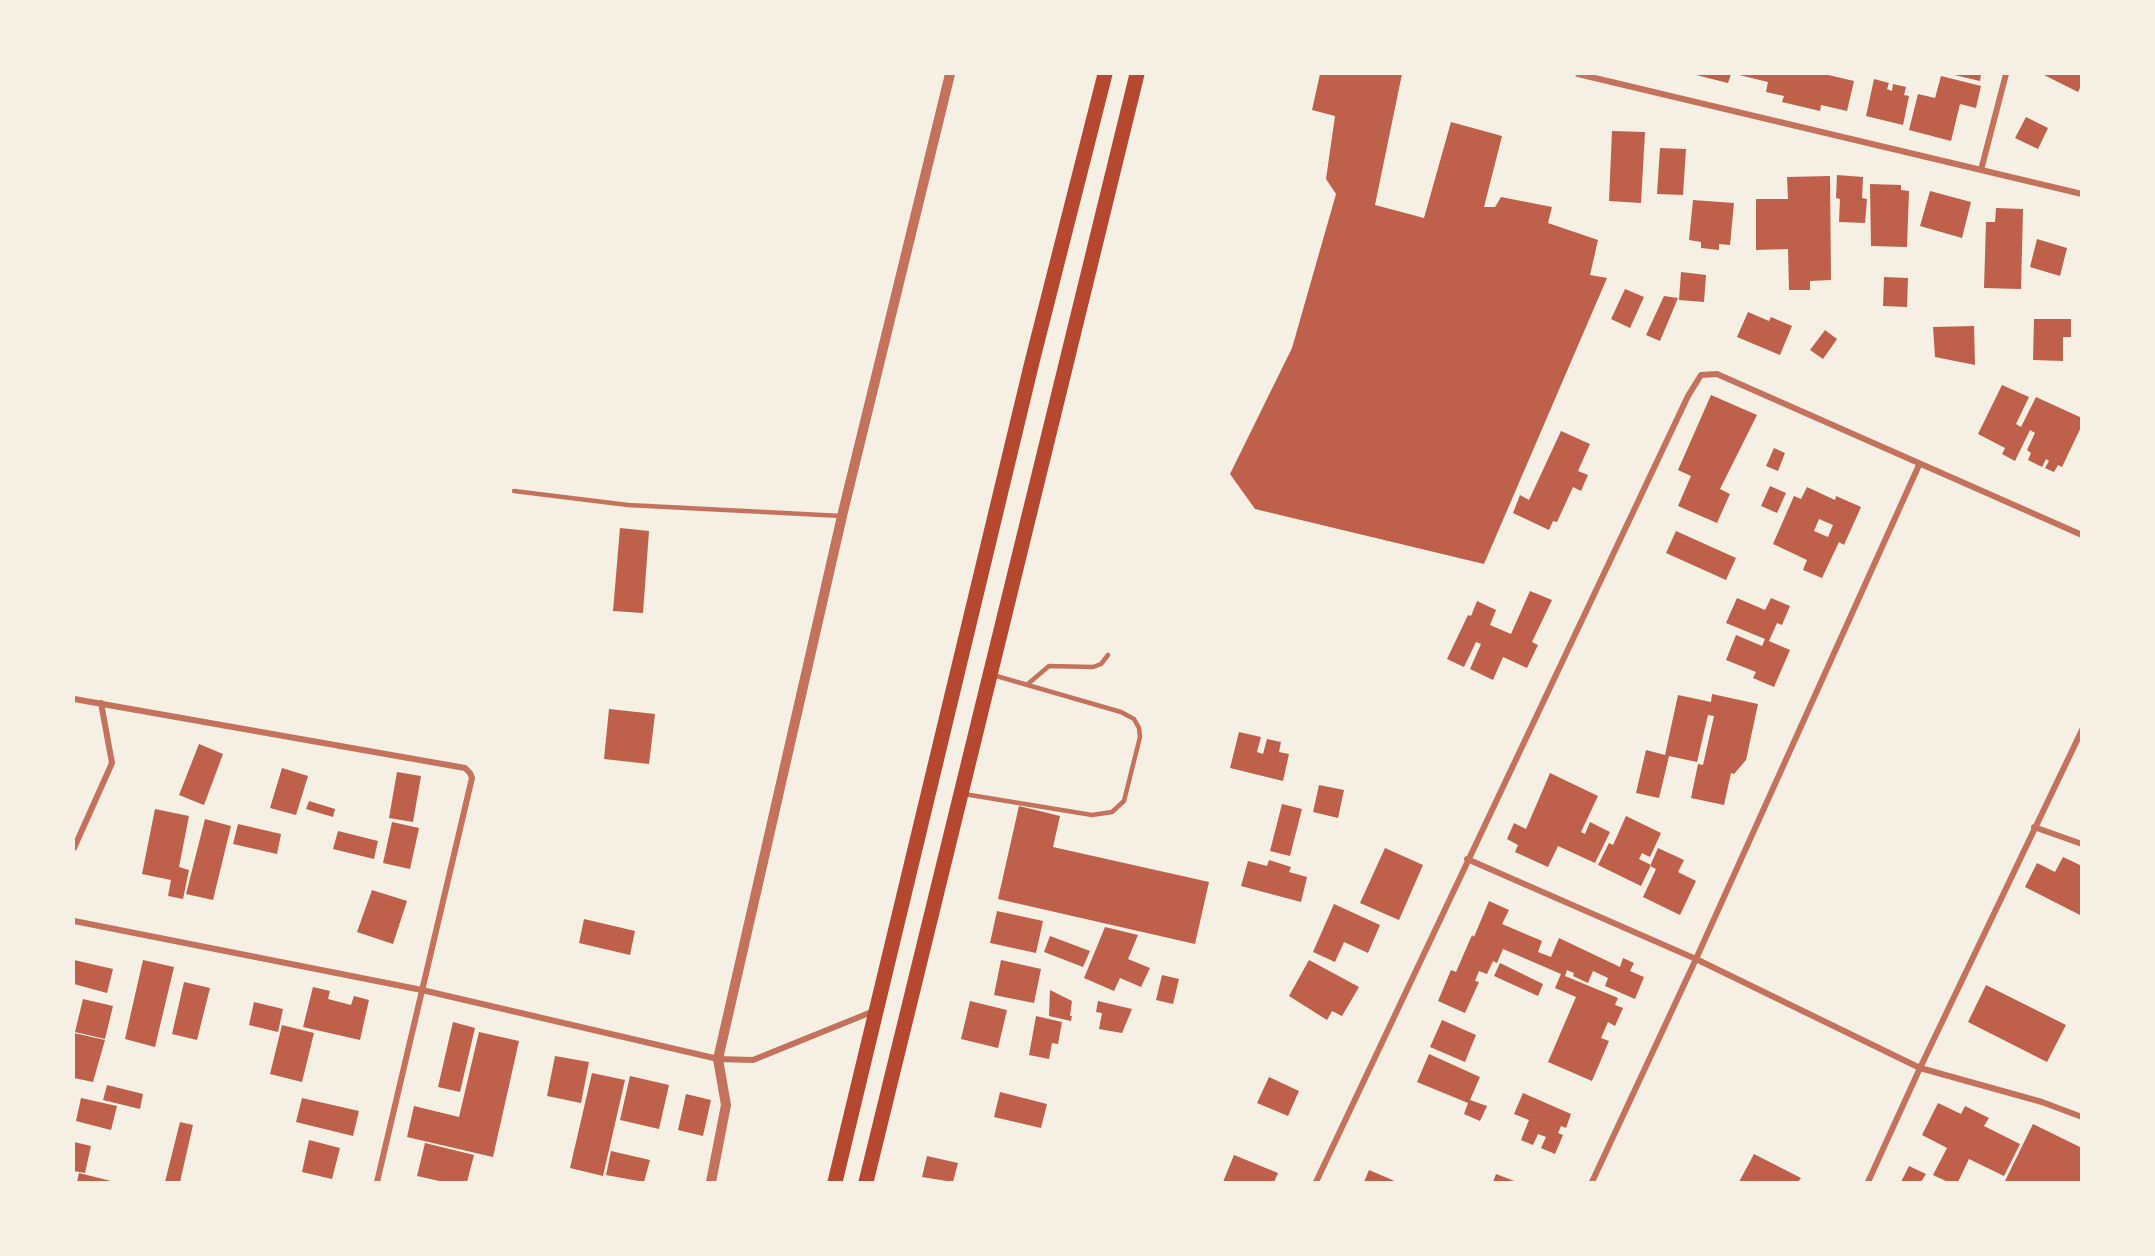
<!DOCTYPE html>
<style>
body{margin:0}
#map{position:relative;width:2155px;height:1256px;overflow:hidden;background:#f6efe4;font-family:"Sofia Sans Condensed",sans-serif}
canvas{display:block}
.frame{position:absolute;inset:0;border:75px solid #f6efe4;pointer-events:none}
</style>
<div id="map">
<canvas width="2155" height="1256"></canvas>
<div class="frame"></div>
</div>
<script>
const ctx = document.querySelector('canvas').getContext('2d');
ctx.lineJoin = 'round';
function paint(path, color) { ctx.fillStyle = color; ctx.fill(path, 'evenodd'); }
const shape = rows => new Path2D(rows.map(r => 'M' + r).join(''));
function stroke(path, color, width, dash) { ctx.strokeStyle = color; ctx.lineWidth = width; ctx.lineCap = dash ? 'butt' : 'round'; ctx.setLineDash(dash || []); ctx.stroke(path); }
paint(shape([
 [1320,74,1402,74,1375,205,1424,218,1451,122,1502,136,1484,207,1495,207,1501,197,1552,207,1548,223,1598,240,1590,275,1607,278,1484,564,1255,509,1230,474,1292,348,1336,194,1326,179,1335,116,1312,110],
 [1692,74,1731,74,1728,83],
 [1735,74,1824,74,1854,81,1847,111,1821,105,1820,111,1782,102,1784,96,1766,92,1768,82],
 [1950,74,1981,74,1980,81],
 [2042,74,2082,74,2082,84,2078,92],
 [1941,76,1981,86,1976,108,1960,104,1951,141,1909,130,1918,94,1935,98],
 [1874,79,1889,83,1887,89,1892,91,1893,84,1906,87,1904,95,1909,96,1903,125,1866,116],
 [2026,117,2048,128,2038,149,2015,138],
 [1612,131,1645,132,1641,203,1609,201],
 [1660,148,1686,149,1683,195,1657,194],
 [1837,175,1863,177,1862,198,1867,199,1865,223,1839,222,1840,199,1836,198],
 [1830,176,1831,280,1810,281,1810,290,1789,290,1788,249,1756,250,1756,199,1788,199,1787,177],
 [1870,184,1901,185,1901,190,1909,191,1907,247,1871,246],
 [1930,191,1971,202,1962,238,1920,226],
 [1693,200,1734,203,1730,245,1719,244,1719,250,1701,248,1701,242,1689,240],
 [1996,208,2023,209,2021,289,1984,288,1986,222,1995,222],
 [2037,239,2067,248,2060,276,2030,267],
 [1681,272,1706,275,1704,302,1679,300],
 [1884,277,1908,278,1907,307,1883,306],
 [1625,289,1644,297,1630,328,1611,319],
 [1664,296,1678,298,1660,341,1646,335],
 [1748,312,1769,321,1771,317,1792,326,1780,355,1737,337],
 [2034,319,2071,319,2071,337,2063,337,2063,361,2033,360],
 [1974,326,1975,365,1935,357,1933,327],
 [1825,330,1837,339,1823,359,1810,350],
 [2002,385,2029,397,2016,424,2021,427,2036,397,2082,418,2082,425,2062,467,2058,465,2054,472,2045,468,2049,461,2046,459,2042,467,2028,460,2031,453,2027,450,2035,433,2030,430,2015,461,2002,454,2005,448,1978,434],
 [1711,395,1757,415,1720,489,1730,494,1717,523,1678,506,1691,476,1678,470],
 [1561,431,1590,444,1578,471,1588,475,1581,491,1573,487,1557,522,1553,521,1549,530,1513,513,1520,495,1529,500],
 [1774,448,1785,453,1778,471,1766,466],
 [1770,486,1786,493,1777,513,1761,506],
 [1807,487,1835,500,1836,496,1861,507,1844,545,1839,542,1822,578,1803,570,1807,560,1773,544,1794,496,1801,499],
 [1819,519,1833,525,1828,537,1814,531],
 [620,528,649,531,643,613,613,611],
 [1676,531,1736,558,1726,580,1666,553],
 [1530,591,1552,600,1532,642,1538,645,1527,668,1503,657,1493,680,1470,669,1481,644,1476,642,1464,667,1447,659,1468,615,1471,616,1477,601,1496,610,1490,625,1511,634],
 [1737,598,1765,610,1771,598,1790,606,1782,625,1777,623,1769,641,1790,650,1774,687,1753,678,1756,672,1726,660,1736,635,1762,646,1765,639,1726,623],
 [1712,694,1758,704,1746,760,1734,774,1731,773,1724,805,1691,798,1698,764,1703,765,1714,716,1708,715,1697,762,1669,756,1659,798,1636,793,1646,750,1665,755,1678,695,1711,702],
 [609,709,655,714,649,764,604,759],
 [1239,732,1261,737,1257,752,1263,754,1267,739,1281,742,1279,752,1289,754,1283,781,1230,768],
 [199,744,223,754,204,805,179,795],
 [282,768,308,776,296,815,270,808],
 [397,772,421,776,413,822,389,818],
 [1550,773,1598,796,1581,832,1585,834,1590,822,1610,832,1595,863,1558,846,1548,867,1515,852,1518,845,1507,839,1514,823,1526,829],
 [1319,785,1344,790,1338,818,1313,812],
 [309,801,335,809,333,817,306,809],
 [1282,804,1302,809,1290,856,1270,851],
 [1019,806,1060,816,1053,847,1209,882,1195,944,998,899],
 [155,809,189,816,179,867,189,870,183,899,168,896,171,880,142,874],
 [1626,816,1661,833,1650,857,1642,853,1639,859,1651,865,1641,886,1598,865,1609,843,1613,845],
 [205,819,231,826,213,900,186,894],
 [392,822,419,828,410,869,383,863],
 [238,824,281,834,277,854,233,844],
 [338,831,378,841,374,859,333,849],
 [1385,848,1423,865,1399,920,1360,903],
 [1658,848,1684,860,1678,872,1696,881,1680,915,1643,897,1656,869,1650,866],
 [2063,857,2082,866,2082,916,2025,887,2037,863,2055,872],
 [1269,860,1291,867,1289,872,1307,877,1301,902,1241,886,1248,861,1267,866],
 [372,890,407,901,393,944,357,932],
 [1489,901,1509,910,1502,924,1542,941,1538,952,1551,957,1559,938,1620,967,1623,958,1634,963,1630,971,1644,977,1635,999,1605,986,1608,978,1593,971,1588,983,1573,976,1574,973,1567,970,1565,976,1618,998,1615,1005,1623,1008,1615,1026,1608,1022,1601,1038,1609,1041,1592,1081,1548,1062,1576,997,1555,988,1561,974,1503,949,1497,963,1493,961,1487,974,1479,971,1475,981,1479,982,1465,1013,1438,1001,1451,970,1456,972,1472,935,1474,937],
 [1334,904,1380,925,1368,953,1344,942,1335,962,1313,952],
 [997,911,1043,921,1036,953,990,943],
 [584,919,635,931,630,955,579,943],
 [1105,927,1138,935,1128,959,1150,968,1141,987,1120,978,1114,991,1084,978],
 [1050,936,1090,951,1083,967,1044,952],
 [74,960,113,969,107,993,74,984],
 [143,960,174,967,155,1047,125,1039],
 [1001,960,1041,969,1034,1003,994,995],
 [1309,960,1359,987,1342,1016,1332,1011,1327,1020,1289,996],
 [1500,963,1543,984,1538,996,1494,976],
 [1162,975,1179,979,1173,1004,1156,1000],
 [184,982,210,988,197,1040,172,1034],
 [1986,985,2066,1025,2047,1062,1968,1022],
 [313,987,330,991,328,999,351,1005,354,996,369,1000,360,1040,303,1027],
 [1050,990,1072,1001,1070,1016,1072,1016,1071,1021,1049,1016],
 [83,999,113,1006,105,1039,75,1032],
 [970,1001,1007,1010,998,1048,961,1039],
 [1098,1001,1132,1009,1122,1033,1099,1029,1102,1013,1096,1012],
 [254,1002,283,1009,278,1032,249,1025],
 [1036,1016,1062,1022,1058,1044,1052,1043,1049,1059,1029,1055],
 [1442,1020,1476,1035,1465,1062,1430,1047],
 [453,1022,475,1028,460,1092,438,1087],
 [282,1025,314,1033,302,1082,270,1074],
 [479,1032,519,1041,493,1157,407,1137,414,1106,459,1117],
 [74,1033,105,1040,93,1082,74,1078],
 [1429,1054,1480,1077,1470,1100,1487,1106,1480,1121,1464,1114,1468,1103,1417,1082],
 [555,1056,589,1062,581,1103,547,1096],
 [592,1073,625,1080,603,1176,570,1168],
 [630,1076,669,1085,659,1129,620,1120],
 [1269,1077,1299,1091,1288,1116,1257,1103],
 [107,1085,143,1094,140,1109,103,1100],
 [1000,1092,1047,1104,1041,1128,994,1117],
 [1523,1093,1571,1114,1566,1128,1561,1126,1558,1133,1563,1135,1555,1154,1541,1148,1546,1137,1538,1134,1533,1145,1521,1140,1529,1120,1514,1114],
 [686,1094,711,1100,703,1136,678,1130],
 [81,1098,117,1106,111,1130,76,1121],
 [302,1098,359,1111,353,1136,296,1122],
 [1938,1103,1961,1114,1965,1106,1989,1118,1984,1126,2020,1144,2004,1176,1969,1159,1958,1182,1948,1182,1933,1175,1947,1148,1922,1135],
 [180,1122,193,1125,180,1182,165,1182],
 [2033,1124,2082,1148,2082,1182,2005,1181],
 [309,1140,340,1148,332,1179,302,1172],
 [74,1142,91,1146,85,1173,74,1171],
 [425,1143,474,1155,467,1182,444,1182,417,1176],
 [611,1151,650,1160,644,1182,606,1175],
 [1754,1154,1801,1178,1798,1182,1739,1182],
 [1234,1155,1278,1173,1274,1182,1223,1182],
 [927,1156,958,1163,953,1182,922,1177],
 [1909,1166,1926,1174,1921,1182,1901,1182],
 [1369,1170,1397,1182,1364,1182],
 [79,1173,115,1182,77,1182],
 [1496,1174,1517,1182,1493,1182]
]), '#bf614a');
stroke(shape([
 [514,491,628,505,842,516],
 [1029,683,1049,666,1093,667,1101,664,1108,655],
 [964,794,1092,815,1112,812,1124,801,1140,737,1139,728,1134,719,1121,712,993,675]
]), '#c5725c', 4.5);
stroke(shape([
 [1578,74,2082,194],
 [1981,170,2006,74],
 [74,699,465,768,470,773,472,778,377,1182],
 [2034,827,2082,844],
 [74,848,112,763,101,703],
 [1467,859,1696,959,1920,1068,2042,1102,2082,1117],
 [74,921,422,990,718,1059,753,1060,874,1011],
 [1316,1182,1688,396,1701,375,1717,374,2082,535],
 [1592,1182,1696,959,1919,465],
 [1868,1182,1920,1068,2082,730]
]), '#c5725c', 6);
stroke(shape([
 [711,1182,726,1105,718,1059,842,516,950,74]
]), '#c5725c', 10);
stroke(shape([
 [835,1182,1032,362,1105,74],
 [866,1182,1137,74]
]), '#b5482f', 15);
</script>
